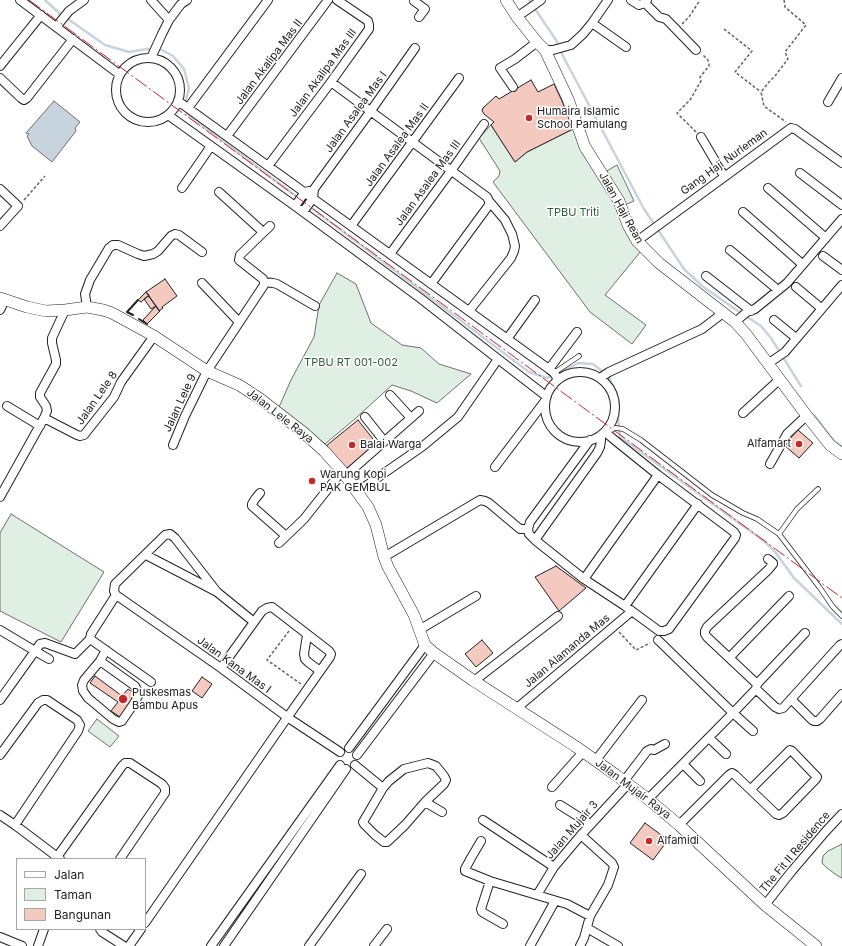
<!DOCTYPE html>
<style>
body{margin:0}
#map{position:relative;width:842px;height:946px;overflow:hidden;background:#fff;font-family:Inter,sans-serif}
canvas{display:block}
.legend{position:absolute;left:16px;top:858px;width:130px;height:72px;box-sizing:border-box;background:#fff;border:1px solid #a7a7a7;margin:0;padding:5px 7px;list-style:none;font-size:12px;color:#222}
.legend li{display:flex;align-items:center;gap:8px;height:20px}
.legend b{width:20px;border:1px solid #a7a7a7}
</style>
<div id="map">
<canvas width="842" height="946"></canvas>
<ul class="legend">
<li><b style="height:5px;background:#fff"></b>Jalan</li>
<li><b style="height:11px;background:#e0efe3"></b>Taman</li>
<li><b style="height:11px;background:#f3c9c0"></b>Bangunan</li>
</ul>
</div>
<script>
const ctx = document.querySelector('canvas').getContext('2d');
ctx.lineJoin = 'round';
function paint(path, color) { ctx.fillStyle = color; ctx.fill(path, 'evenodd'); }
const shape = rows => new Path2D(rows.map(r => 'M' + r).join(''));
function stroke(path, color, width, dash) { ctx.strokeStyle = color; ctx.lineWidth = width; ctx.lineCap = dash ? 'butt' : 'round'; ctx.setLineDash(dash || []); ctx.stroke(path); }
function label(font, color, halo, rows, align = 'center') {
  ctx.font = font + ' Inter,sans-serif'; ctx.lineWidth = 3; ctx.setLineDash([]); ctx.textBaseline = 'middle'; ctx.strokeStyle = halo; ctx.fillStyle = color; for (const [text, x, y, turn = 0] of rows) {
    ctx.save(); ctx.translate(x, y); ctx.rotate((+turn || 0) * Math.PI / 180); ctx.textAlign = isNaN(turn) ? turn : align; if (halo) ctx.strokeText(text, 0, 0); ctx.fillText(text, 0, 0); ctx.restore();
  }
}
const green = shape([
 [491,125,515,162,527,152,573,129,598,176,617,165,634,201,618,208,641,251,605,295,646,325,632,344,590,312,493,182,499,176,500,171,479,138,491,125],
 [337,273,356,284,371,323,402,345,421,348,439,364,471,374,437,403,411,391,392,385,356,418,325,444,279,407,291,380,314,337,319,305,337,273],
 [11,514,104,572,61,642,0,611,0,533,11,514],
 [97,719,119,736,110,747,88,731,97,719],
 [842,844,842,878,838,876,827,868,822,863,823,856,828,851,842,844]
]);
paint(green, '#e0efe3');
stroke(green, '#6f6f6f', 1);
const water = shape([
 [54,101,80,122,75,128,76,131,52,162,32,146,27,136,29,134,26,133,54,101]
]);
paint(water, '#c7d3dd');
stroke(water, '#6f6f6f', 1);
stroke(shape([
 [45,0,58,12,105,45,129,52,147,49,162,50,173,56,184,69,189,88,185,104],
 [529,0,556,40,563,56,644,209,684,269,702,286,738,311,761,326,771,338,801,386],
 [184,109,187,114,529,372,547,378,559,373,578,363,593,364,608,376,614,387,619,403,618,417,620,437,764,541,776,553,794,578,842,624],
 [814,415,834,441,842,447]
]), '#c7d3dd', 2.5);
const building = shape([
 [531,80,538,92,554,84,562,101,573,129,527,152,515,162,491,125,494,122,484,114,482,111,483,108,496,96,499,99,531,80],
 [165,279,177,296,162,307,163,308,159,311,146,292,165,279],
 [146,292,149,295,141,302,138,300,146,292],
 [149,296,156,306,151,309,144,299,149,296],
 [156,306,160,311,147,324,143,320,156,306],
 [358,420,377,444,346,469,326,446,358,420],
 [798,430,813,443,799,458,784,445,798,430],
 [556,566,586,588,559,611,535,577,556,566],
 [482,640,493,653,476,667,465,654,482,640],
 [95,676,122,696,128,689,137,695,120,717,111,711,118,702,90,683,95,676],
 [202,677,212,684,202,698,192,691,202,677],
 [645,823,668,840,653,860,630,843,645,823]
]);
paint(building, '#f3c9c0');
stroke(building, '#222', 1);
const lane = shape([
 [554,373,579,356],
 [605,432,616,428,623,429,641,440,712,495,743,513,757,519,779,534,820,588,833,607,842,616],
 [779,534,797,509,818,489]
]);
const street = shape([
 [20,0,119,74],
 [151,0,169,20],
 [415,0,414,1,425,9,419,17],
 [631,0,639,5,645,3,647,0],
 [645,3,659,17,666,19,696,50],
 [517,17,541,0],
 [592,23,626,47],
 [56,27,69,11,84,0],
 [545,50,553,50,571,45,583,34,592,23,608,0],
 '116 90a32 32 0 1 1 64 0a32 32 0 1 1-64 0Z',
 [151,58,162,34,169,20,181,4,187,0],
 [0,66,41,15],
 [0,78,21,98,24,100,27,98,73,39],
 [331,82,487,197,489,201,489,205,431,284],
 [513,87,500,68,515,59,537,42],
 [178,101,549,369,554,373,558,379],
 [828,102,842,78],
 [188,108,268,0],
 [168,115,295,206,420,298,498,359,546,396],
 [227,136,328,0],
 [701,137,724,176],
 [268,166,331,82,369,29,369,25,368,21,337,0],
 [800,173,842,205],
 [182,188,211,146],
 [768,188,826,238],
 [0,189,18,206,0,226],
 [219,192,263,232],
 [295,206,305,192,309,191],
 [303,212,313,198,314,189,370,112,415,48],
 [743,212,802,264],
 [351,226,459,78],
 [637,241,791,128,795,129,842,163],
 [730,250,778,290],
 [390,254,451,171,484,124],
 [823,256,842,270],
 [706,276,751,311],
 [264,282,273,283,277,284,315,306],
 [202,283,239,322],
 [796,287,821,308],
 [87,307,85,294,90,280,109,248,113,245,118,245,138,254,144,256,153,254,158,251,171,236,175,234,179,235,202,252],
 [0,310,5,300],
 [469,311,511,258,514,251,515,246,512,234,505,220,489,201],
 [774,320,796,338],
 [735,322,747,312,755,309,787,283,842,219],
 [507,339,535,300],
 [769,363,785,352,842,285],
 [549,369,577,332],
 '545 407a35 35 0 1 1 70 0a35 35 0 1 1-70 0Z',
 [600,378,609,372,702,329,723,313],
 [390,395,411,418],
 [7,406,40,426],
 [743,413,780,379],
 [365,417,384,441],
 [44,418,77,435,80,436,84,435,114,397,121,382,154,336],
 [590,440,530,522,528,529,529,534,535,540,584,579,625,606,659,631,664,631,669,629,735,538,736,535,734,532,658,475,617,442,605,432],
 [173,445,185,416,207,371,264,285,264,282,263,279,239,260,240,255,270,226],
 [770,464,787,434,803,419,807,416],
 [495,467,545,401],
 [345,476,419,411],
 [357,492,423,446,458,417,498,359],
 [260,493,255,499,252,504,252,506,286,536],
 [0,497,44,418,47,411,46,406,40,397,40,393,56,364,56,360,52,343,52,338,65,310],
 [535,540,597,453,600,447,601,440,601,435],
 [279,543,304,519,342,471],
 [146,555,217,592,254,622],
 [384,557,480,500,485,501,489,503,520,529,528,529],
 [768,559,773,563,773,564,768,570,707,627,705,631,705,634,707,637,757,684,756,689,775,707,779,709,783,708,840,645,842,644],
 [584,579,658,475],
 [116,595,221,668,287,717,340,752],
 [116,595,114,591,115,584,165,535,170,534,175,538,217,592],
 [625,606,698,504],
 [0,630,35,651,49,659],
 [419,630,476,596],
 [307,635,304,654,305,659,308,662,320,671],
 [90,639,151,682],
 [658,640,733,713,753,731],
 [729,658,789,596],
 [100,661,135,686,138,692,138,696,135,702,124,718,122,721,119,722,113,719,88,698,83,691,82,685,84,680,100,661,106,650],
 [474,681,558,616],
 [757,684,805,633],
 [791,699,812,720,814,721,817,721,820,719,842,694],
 [0,700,40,644,45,643,75,654,90,639,91,634,116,595],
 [517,708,632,611],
 [709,738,726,754],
 [349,748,425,645],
 [0,755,38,703,43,700,47,700,77,720,80,725,78,731,15,825],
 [357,755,434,653],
 [596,760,642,700],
 [683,764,700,781],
 [355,765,383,788,363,822,364,824,375,835,384,842,387,842,405,825,425,802,442,812],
 [624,781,647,751,651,749,654,750,665,744],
 [552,787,583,752],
 [383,788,389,781,404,769,428,763,436,766,444,776,446,780,444,784,425,802],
 [648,799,733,713,756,689],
 [560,805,590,824],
 [0,815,15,825,60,859],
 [483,820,554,867],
 [679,825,729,775,732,773,735,775,776,814,779,815,783,813,816,779,817,777,792,751,790,750,751,789],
 [581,835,612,863,614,867,608,885,590,916],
 [481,841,471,858,465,869,465,871,490,881,567,904,590,916,584,938,580,946],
 [57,857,122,766,125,763,130,763,162,784,165,788,165,793,120,859],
 [490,881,481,909,482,912,503,924],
 [537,895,554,867,581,835,628,784],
 [765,905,791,872,826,831,842,814],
 [145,923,282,725,330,657,331,654,329,651,272,607,267,608,262,611,221,668],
 [587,928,618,946],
 [100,929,102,932,124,946],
 [0,937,22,946],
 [38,946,44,929],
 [129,946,141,929],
 [211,946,340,765],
 [224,946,346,769],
 [309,946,361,874],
 [374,946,387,929],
 [530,946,555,901]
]);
const secondary = shape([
 [506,0,517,17,537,42,545,50,568,99,585,147,619,201,628,225,637,241,659,263,735,322,746,334,807,416,830,445,842,454],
 [0,298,27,307,46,311,65,310,87,307,103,310,112,313,154,336,207,371,239,385,259,398,303,432,324,451,342,471,368,507,376,525,384,557,388,567,414,615,425,645,434,653,474,681,575,746,616,775,648,799,679,825,765,905,816,946]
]);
stroke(lane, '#222', 5.5);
stroke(street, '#222', 10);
stroke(secondary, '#222', 12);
stroke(shape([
 [784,0,785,7,806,25,785,52,788,59,775,76,769,82,761,92,764,106,786,122],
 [682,24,689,17,700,0],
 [724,29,752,51,735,72,761,92],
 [696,132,677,113,690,100,701,81,700,77,709,66,708,60,703,55],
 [24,200,45,176],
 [289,631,267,660,301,684],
 [619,632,636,650,650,643]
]), '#646464', 1.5, [3, 2]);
stroke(lane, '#fff', 4);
stroke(street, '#fff', 8);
stroke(secondary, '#fff', 11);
stroke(shape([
 [133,315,127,312,138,300],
 [139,319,147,324]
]), '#222', 2);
stroke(shape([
 [29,0,842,598]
]), '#c62828', 1, [14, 3, 2, 3]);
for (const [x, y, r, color] of [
 [529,118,4,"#c62828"],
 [799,444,4,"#c62828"],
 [352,445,4,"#c62828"],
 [312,481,4,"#c62828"],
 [123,699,5,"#c62828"],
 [649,841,4,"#c62828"]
]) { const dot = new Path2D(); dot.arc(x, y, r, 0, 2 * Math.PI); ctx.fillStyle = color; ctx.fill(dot); stroke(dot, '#fff', 1.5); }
label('11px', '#222', '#fff', [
 ["Jalan Akalipa Mas II",269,62,-53],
 ["Jalan Akalipa Mas III",323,73,-54],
 ["Jalan Asalea Mas I",356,112,-54],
 ["Jalan Asalea Mas II",397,145,-54],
 ["Gang Haji Nurleman",724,162,-36],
 ["Jalan Asalea Mas III",428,183,-54],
 ["Jalan Haji Rean",621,208,61],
 ["Jalan Lele 8",97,398,-55],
 ["Jalan Lele 9",180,403,-65],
 ["Jalan Lele Raya",280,416,38],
 ["Jalan Alamanda Mas",567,651,-40],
 ["Jalan Kana Mas I",234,665,36],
 ["Jalan Mujair Raya",633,789,37],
 ["Jalan Mujair 3",572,830,-49],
 ["The Fit II Residence",795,852,-50]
]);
label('11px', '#222', '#fff', [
 ["Humaira Islamic",537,112],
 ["School Pamulang",537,125],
 ["Alfamart",791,444,"right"],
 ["Balai Warga",360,445],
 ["Warung Kopi",320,475],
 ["PAK GEMBUL",320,488],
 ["Puskesmas",132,693],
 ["Bambu Apus",132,706],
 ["Alfamidi",657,841]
], 'left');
label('11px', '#2f5e38', '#fff', [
 ["TPBU Triti",573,213],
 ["TPBU RT 001-002",351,363]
]);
</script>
